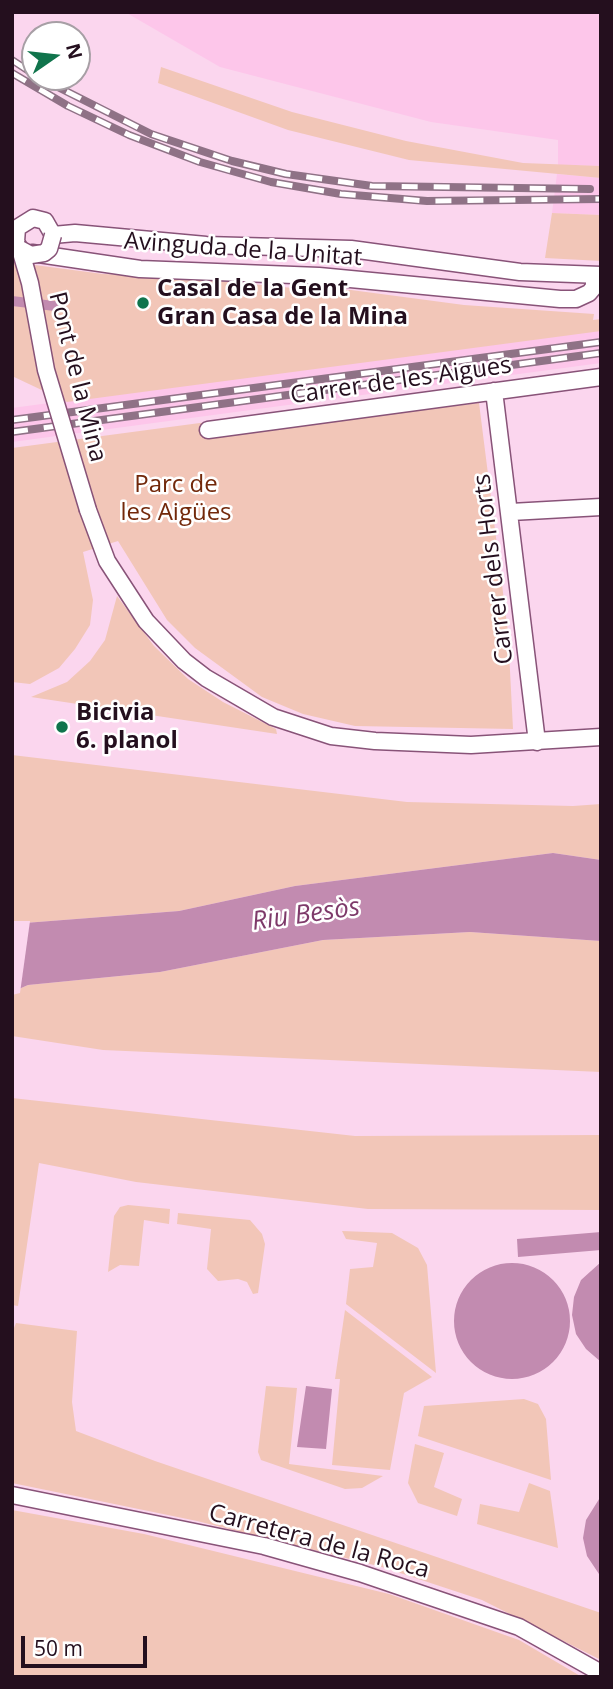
<!DOCTYPE html>
<meta charset="utf-8">
<style>
body{margin:0}
#map{position:relative;width:613px;height:1689px;overflow:hidden;background:#fbd6ee;font-family:"Open Sans",sans-serif}
canvas{display:block}
.frame{position:absolute;inset:0;border:14px solid #240f1e;pointer-events:none}
.north{position:absolute;left:21px;top:21px;width:70px;height:70px;box-sizing:border-box;background:#fff;border:2px solid #a79fa5;border-radius:50%;rotate:76deg;font-size:19px;font-weight:700;line-height:28px;text-align:center;color:#240f1e}
.north::after{content:'';display:block;margin:auto;width:24px;height:32px;background:#10744c;clip-path:polygon(50% 0,100% 100%,50% 72%,0 100%)}
.scale{position:absolute;left:21px;top:1636px;width:126px;height:32px;box-sizing:border-box;border:4px solid #240f1e;border-top:0;padding-left:9px;font-size:21px;line-height:24px;white-space:nowrap;color:#240f1e;-webkit-text-stroke:5px #fff;paint-order:stroke}
</style>
<div id="map">
<canvas width="613" height="1689"></canvas>
<div class="frame"></div>
<div class="north">N</div>
<div class="scale">50 m</div>
</div>
<script>
const ctx = document.querySelector('canvas').getContext('2d');
ctx.lineJoin = 'round';
function paint(path, color) { ctx.fillStyle = color; ctx.fill(path, 'evenodd'); }
const shape = rows => new Path2D(rows.map(r => 'M' + r).join(''));
function stroke(path, color, width, dash) { ctx.strokeStyle = color; ctx.lineWidth = width; ctx.lineCap = dash ? 'butt' : 'round'; ctx.setLineDash(dash || []); ctx.stroke(path); }
function label(font, color, halo, rows, align = 'center') {
  ctx.font = font + ' "Open Sans",sans-serif'; ctx.lineWidth = 5; ctx.setLineDash([]); ctx.textBaseline = 'middle'; ctx.strokeStyle = halo; ctx.fillStyle = color; for (const [text, x, y, turn = 0] of rows) {
    ctx.save(); ctx.translate(x, y); ctx.rotate((+turn || 0) * Math.PI / 180); ctx.textAlign = isNaN(turn) ? turn : align; if (halo) ctx.strokeText(text, 0, 0); ctx.fillText(text, 0, 0); ctx.restore();
  }
}
paint(shape([
 [125,12,601,12,601,166,558,165,558,140,431,122,220,67],
 [557,174,601,178,601,215,552,213],
 [601,329,601,363,12,442,12,408]
]), '#fdc6ea');
paint(shape([
 [161,67,292,112,406,141,523,163,601,166,601,178,409,160,288,130,158,83],
 [552,213,601,215,601,261,545,258],
 [12,262,103,274,179,277,293,288,351,290,464,305,594,314,593,320,601,319,601,331,67,402,12,376],
 [479,403,508,632,513,729,355,726,303,714,262,697,195,648,167,620,118,541,83,552,93,600,90,625,75,649,59,668,30,684,12,682,12,448,290,411,284,427],
 [117,596,154,646,188,679,223,702,276,729,277,734,31,697,67,682,90,661,105,640],
 [12,755,407,802,573,806,601,804,601,860,553,853,295,886,179,911,12,924],
 [470,932,601,941,601,1072,103,1050,12,1036,12,992,28,985,160,972,323,940],
 [12,1098,355,1136,601,1135,601,1210,368,1209,136,1182,39,1163,18,1306,12,1305],
 [128,1205,170,1209,169,1224,144,1220,139,1266,120,1265,108,1272,114,1216,120,1207],
 [178,1213,250,1220,262,1234,265,1244,258,1293,253,1294,247,1282,238,1279,218,1281,207,1269,211,1229,177,1224],
 [342,1231,392,1233,418,1248,427,1265,436,1373,346,1304,350,1269,373,1267,377,1243,346,1239],
 [345,1310,432,1377,404,1393,390,1470,332,1465,340,1379,335,1379],
 [16,1323,77,1331,72,1402,76,1431,155,1461,601,1613,601,1660,482,1600,382,1567,197,1521,12,1483,12,1333],
 [266,1386,297,1388,289,1464,383,1476,362,1488,345,1489,261,1460,258,1452],
 [524,1399,538,1404,546,1419,551,1480,418,1436,424,1406],
 [415,1444,444,1453,434,1487,462,1499,457,1516,418,1503,408,1483],
 [529,1483,550,1491,558,1548,477,1524,480,1504,519,1512],
 [12,1510,144,1534,389,1594,519,1640,582,1677,12,1677]
]), '#f2c6b8');
paint(shape([
 [12,296,63,302,63,312,12,306],
 [553,853,601,860,601,941,470,932,323,940,160,972,28,985,12,992,12,924,179,911,295,886],
 [601,1232,601,1250,518,1257,517,1239],
 [601,1262,601,1362,586,1349,576,1334,572,1315,574,1297,581,1280],
 '454 1321a58 58 0 1 1 116 0a58 58 0 1 1-116 0Z',
 [306,1386,332,1389,326,1449,297,1447],
 [601,1496,601,1577,587,1556,583,1538,586,1520]
]), '#c28bb0');
paint(shape([
 [12,921,30,921,20,993,12,995]
]), '#fbd6ee');
const minor = shape([
 [20,249,16,242,17,228,33,218,45,221,53,235,75,233,206,245,351,249,520,272,601,275],
 [32,253,140,269,319,276,560,299,576,299,589,293,594,287,594,275],
 [494,391,537,742],
 [208,430,601,377],
 [88,510,107,561,146,621,184,661,206,678,273,717,331,736,375,741,471,745,601,737],
 [511,512,601,507],
 [12,1495,264,1546,360,1573,519,1627,601,1673]
]);
stroke(minor, '#885378', 19);
stroke(minor, '#fff', 16);
const rail = shape([
 [12,60,35,75],
 [12,73,68,106,129,135,200,162,271,182,341,194,427,201,601,199],
 [38,77,151,134,232,161,286,174,372,186,590,189],
 [12,420,601,342],
 [12,432,601,353]
]);
stroke(rail, '#8f7286', 8);
stroke(rail, '#fff', 5, [16]);
const minorBridge = shape([
 [20,249,30,283,46,370,88,510],
 [20,249,31,255,44,253,49,249,53,235]
]);
stroke(minorBridge, '#885378', 19, []);
stroke(minorBridge, '#fff', 16);
for (const [x, y, r, color] of [
 [143,303,7,"#10744c"],
 [62,727,7,"#10744c"]
]) { const dot = new Path2D(); dot.arc(x, y, r, 0, 2 * Math.PI); ctx.fillStyle = color; ctx.fill(dot); stroke(dot, '#fff', 2.5); }
label('24px', '#240f1e', '#fff', [
 ["Avinguda de la Unitat",243,250,4],
 ["Pont de la Mina",77,377,76],
 ["Carrer de les Aigues",401,381,-8],
 ["Carrer dels Horts",494,569,-97],
 ["Carretera de la Roca",319,1542,15]
]);
label('bold 24px', '#240f1e', '#fff', [
 ["Casal de la Gent",157,289],
 ["Gran Casa de la Mina",157,317],
 ["Bicivia",76,713],
 ["6. planol",76,741]
], 'left');
label('24px', '#72280a', '#fff', [
 ["Parc de",176,485],
 ["les Aigües",176,513]
]);
label('italic 26px', '#7e3a6a', '#fff', [
 ["Riu Besòs",306,915,-8]
]);
</script>
